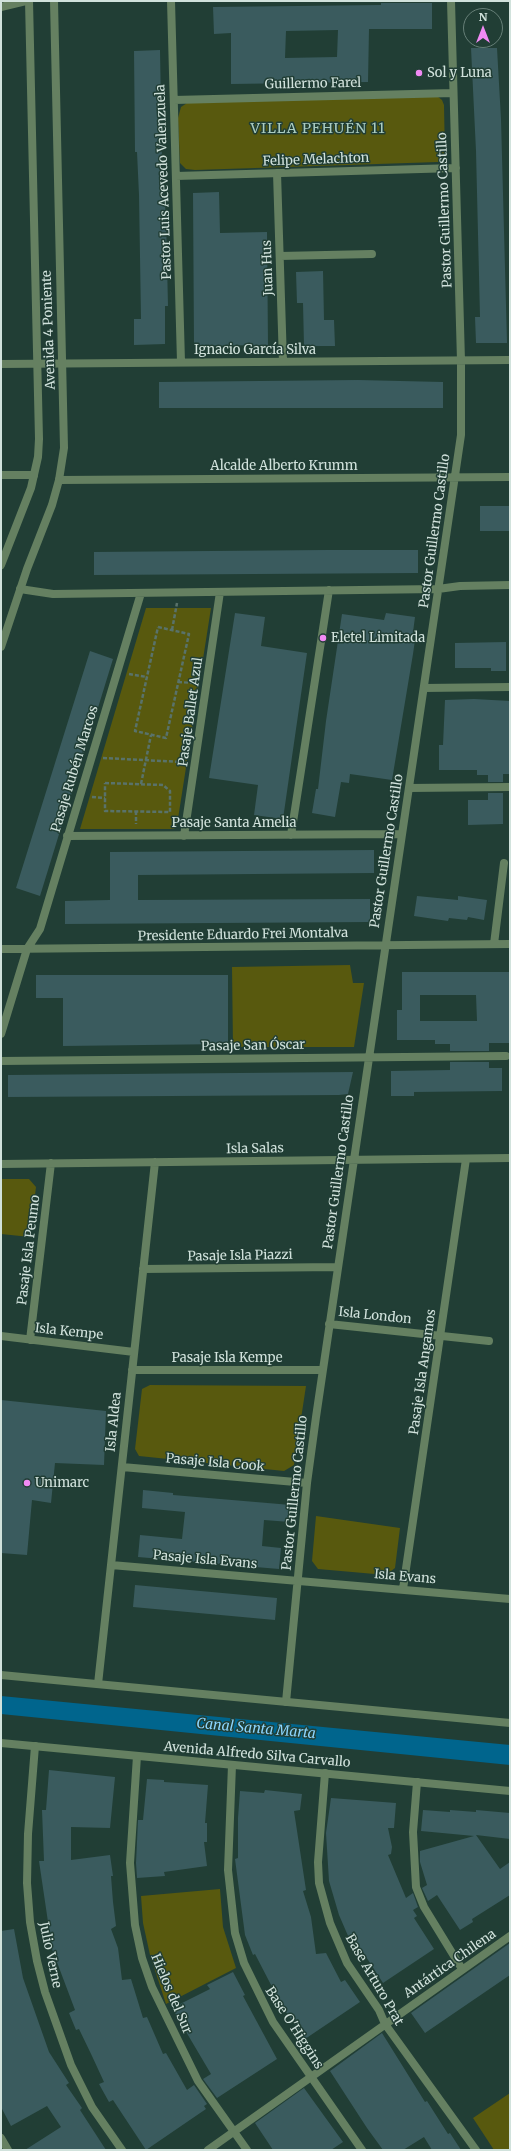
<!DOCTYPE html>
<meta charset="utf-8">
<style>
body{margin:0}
#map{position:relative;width:511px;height:2151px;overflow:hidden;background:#213e35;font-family:Merriweather,serif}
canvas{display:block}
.frame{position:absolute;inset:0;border:2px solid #d1e2dc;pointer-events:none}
.north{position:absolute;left:463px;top:8px;width:40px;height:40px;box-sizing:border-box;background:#213e35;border:1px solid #678078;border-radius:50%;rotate:0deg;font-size:11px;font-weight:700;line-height:16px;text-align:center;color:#d1e2dc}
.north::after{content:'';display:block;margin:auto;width:14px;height:18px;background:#f18af4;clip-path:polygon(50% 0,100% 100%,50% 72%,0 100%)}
</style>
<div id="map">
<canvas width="511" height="2151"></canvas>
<div class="frame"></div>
<div class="north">N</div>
</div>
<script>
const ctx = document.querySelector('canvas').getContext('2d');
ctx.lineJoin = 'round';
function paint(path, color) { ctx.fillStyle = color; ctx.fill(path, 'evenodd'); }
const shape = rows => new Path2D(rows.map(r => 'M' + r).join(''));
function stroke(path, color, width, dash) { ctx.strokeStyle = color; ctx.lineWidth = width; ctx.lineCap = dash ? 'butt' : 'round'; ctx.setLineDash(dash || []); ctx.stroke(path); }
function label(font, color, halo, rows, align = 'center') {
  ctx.font = font + ' Merriweather,serif'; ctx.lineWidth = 3; ctx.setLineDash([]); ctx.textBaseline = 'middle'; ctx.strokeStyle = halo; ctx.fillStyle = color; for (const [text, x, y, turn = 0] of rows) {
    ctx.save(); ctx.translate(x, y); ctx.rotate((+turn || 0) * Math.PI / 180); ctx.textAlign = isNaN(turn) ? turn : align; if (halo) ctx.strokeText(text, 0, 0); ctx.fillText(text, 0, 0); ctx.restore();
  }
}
paint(shape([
 [437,96,442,100,444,105,445,158,438,162,195,170,186,169,180,163,178,118,181,107,187,103],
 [146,608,211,608,177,825,174,829,80,829],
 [350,965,353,983,364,983,354,1047,233,1047,232,967],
 [1,1179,29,1179,36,1187,30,1237,1,1234],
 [150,1385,306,1386,294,1465,284,1471,139,1456,135,1449,142,1389],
 [316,1516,400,1528,395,1568,386,1575,318,1569,312,1561],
 [220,1889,223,1927,236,1968,166,2004,150,1955,143,1923,141,1896],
 [510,2093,510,2150,494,2150,473,2118]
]), '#58590e');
paint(shape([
 [1,1696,510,1745,510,1765,1,1714]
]), '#00658d');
paint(shape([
 [381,3,432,3,432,29,369,29,368,82,231,84,231,33,214,34,213,7,381,5],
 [338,30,337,57,285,58,286,31],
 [471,48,497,48,501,119,507,343,476,343,475,317,480,317,476,151],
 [160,50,162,163,166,219,168,306,165,306,165,344,134,345,134,319,141,319,139,195,137,152,135,152,134,51],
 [219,192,220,233,267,232,268,345,194,346,193,193],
 [323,271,324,320,334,320,335,346,304,346,303,303,297,303,296,272],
 [358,380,443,382,443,408,159,408,159,382],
 [480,506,510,506,510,531,480,531],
 [326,550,418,550,418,573,94,575,94,552],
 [235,613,265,617,261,646,307,653,283,819,254,815,258,785,209,778],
 [386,613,415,617,412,640,415,640,413,654,392,780,350,774,349,783,341,782,335,817,312,813,316,789,318,789,326,721,342,614,384,620],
 [506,642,506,671,491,671,491,668,455,668,455,643],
 [90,651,113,659,40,896,16,888],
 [474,699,510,701,510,774,503,774,503,782,488,782,488,775,477,775,477,770,439,770,439,745,443,745,445,700],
 [488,793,503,793,503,824,468,825,468,800,488,800],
 [374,850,374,873,138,875,138,900,370,899,370,922,65,924,65,901,110,900,110,852],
 [417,896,458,900,458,896,487,900,484,920,468,917,467,920,449,918,448,921,414,916],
 [402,972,509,972,510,1043,489,1043,489,1051,450,1051,450,1044,435,1044,435,1040,397,1040,397,1010,402,1010],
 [420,995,476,995,477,1021,420,1021],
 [36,975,228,975,228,1044,63,1046,63,998,36,998],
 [450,1062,489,1062,489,1068,502,1068,502,1091,414,1092,414,1096,391,1096,391,1071,450,1070],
 [353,1072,348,1094,339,1095,8,1097,8,1075],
 [1,1400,106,1411,104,1465,55,1463,51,1503,32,1500,27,1555,1,1553],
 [143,1490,173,1493,173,1495,291,1505,290,1522,264,1520,262,1546,281,1548,279,1569,138,1557,140,1535,182,1539,185,1512,142,1508],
 [135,1585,277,1598,275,1620,133,1607],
 [49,1770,115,1777,110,1828,71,1827,71,1860,110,1855,113,1876,111,1876,113,1902,116,1926,111,1929,118,1948,122,1980,131,1979,143,2018,147,2017,163,2054,166,2053,187,2090,194,2085,207,2104,204,2106,206,2109,146,2150,113,2100,109,2102,99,2084,104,2082,92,2056,79,2029,76,2030,69,2013,75,2010,52,1949,39,1861,44,1861,42,1810,46,1810],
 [147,1779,164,1780,164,1782,208,1785,205,1823,207,1823,207,1842,204,1842,207,1866,164,1872,165,1876,137,1878,136,1863,138,1820,143,1820],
 [265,1790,302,1794,300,1810,294,1811,306,1890,303,1891,311,1917,316,1954,326,1953,341,1982,345,1980,360,2002,305,2039,283,2008,255,1954,253,1955,245,1935,235,1859,238,1858,238,1818,240,1791,264,1793],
 [331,1798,396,1803,394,1828,388,1828,392,1847,391,1854,388,1855,406,1898,413,1893,418,1907,413,1910,417,1916,414,1918,434,1949,383,1983,361,1949,355,1952,339,1915,329,1881,326,1833],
 [423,1810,450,1812,450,1810,476,1812,476,1810,510,1813,510,1839,476,1835,500,1869,510,1862,510,1895,472,1919,473,1922,460,1930,437,1895,428,1901,422,1888,427,1885,420,1862,420,1851,474,1836,421,1831],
 [14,1929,23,1978,49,2052,69,2083,66,2085,82,2108,80,2110,106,2150,25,2150,61,2127,47,2106,11,2126,1,2107,1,1931],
 [510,1943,510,1975,425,2033,411,2013],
 [233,1972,245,1995,243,1996,277,2059,217,2098,203,2079,211,2074,172,2008,210,1989,207,1985],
 [382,2033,425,2102,427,2101,448,2134,450,2133,461,2150,432,2150,424,2137,403,2150,383,2150,367,2128,330,2071],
 [304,2088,343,2142,331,2150,273,2150,255,2123]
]), '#3a5b5e');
stroke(shape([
 [158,627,189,634,166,738,135,731,158,627],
 [172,630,177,603],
 [129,674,147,677],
 [178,682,194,683],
 [103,758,182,762],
 [105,783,163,785,170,791,170,812,105,811,105,783],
 [141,784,151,735],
 [92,797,105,798],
 [136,811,136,824]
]), '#59726a', 2.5, [4, 2]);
stroke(shape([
 [171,1,181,362],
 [1,7,26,1],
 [174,100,453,93],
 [277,173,283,362],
 [176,176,456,168],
 [280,256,372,254],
 [1,364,510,360],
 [1,475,34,475],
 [59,480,510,477],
 [20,589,53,594,438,589,460,586,510,585],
 [424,688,510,687],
 [409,788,510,787],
 [291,835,329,590],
 [67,836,402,834],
 [184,836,220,592],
 [494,944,504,863],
 [1,949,510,944],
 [1,1034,27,949,40,929,141,593],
 [1,1061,506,1056],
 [1,1164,510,1158],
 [143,1269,337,1267],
 [329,1324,489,1341],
 [1,1336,134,1352],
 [30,1340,51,1163],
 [132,1370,322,1370],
 [122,1467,307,1483],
 [111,1565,510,1599],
 [403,1589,466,1159],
 [98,1684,155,1162],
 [286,1702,307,1483,316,1417,461,435,461,361,451,1],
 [35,1746,28,1834,27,1883,30,1922,37,1961,45,1992,71,2065,92,2107,122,2150],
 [137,1756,130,1863,135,1925,142,1958,152,1987,198,2081,247,2150],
 [232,1765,228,1870,235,1933,244,1963,273,2022,362,2150],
 [325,1773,318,1862,319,1883,330,1923,347,1963,379,2010,385,2024,476,2150],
 [417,1782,413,1832,416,1887,424,1907,462,1969],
 [1,2138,8,2150],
 [208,2150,510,1936]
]), '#658061', 8);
stroke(shape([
 [1,565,31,488,38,457,39,439,29,1],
 [1,647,27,569,52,505,59,480,64,448,54,1],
 [1,1675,510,1723],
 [1,1743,510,1791]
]), '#658061', 8);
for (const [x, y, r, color] of [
 [419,73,4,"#f18af4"],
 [323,638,4,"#f18af4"],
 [27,1483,4,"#f18af4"]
]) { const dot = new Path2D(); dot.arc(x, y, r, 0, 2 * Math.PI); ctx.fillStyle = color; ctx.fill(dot); stroke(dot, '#213e35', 1.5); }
label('13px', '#d1e2dc', '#213e35', [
 ["Sol y Luna",427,73],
 ["Eletel Limitada",331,638],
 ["Unimarc",35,1483]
], 'left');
label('13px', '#d1e2dc', '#213e35', [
 ["Guillermo Farel",313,84,-1],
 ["Felipe Melachton",316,160,-2],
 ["Pastor Luis Acevedo Valenzuela",164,182,-92],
 ["Pastor Guillermo Castillo",445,210,-92],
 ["Juan Hus",268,268,-92],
 ["Avenida 4 Poniente",49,330,-92],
 ["Ignacio García Silva",255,350],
 ["Alcalde Alberto Krumm",284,466],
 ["Pastor Guillermo Castillo",435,531,-82],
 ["Pasaje Ballet Azul",191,712,-82],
 ["Pasaje Rubén Marcos",75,769,-73],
 ["Pasaje Santa Amelia",234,823],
 ["Pastor Guillermo Castillo",387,851,-81],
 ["Presidente Eduardo Frei Montalva",243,935,-1],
 ["Pasaje San Óscar",253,1046,-1],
 ["Isla Salas",255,1149,-1],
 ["Pastor Guillermo Castillo",339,1172,-82],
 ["Pasaje Isla Peumo",29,1250,-83],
 ["Pasaje Isla Piazzi",240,1256,-1],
 ["Isla London",375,1316,6],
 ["Isla Kempe",69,1332,6],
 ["Pasaje Isla Kempe",227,1358],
 ["Pasaje Isla Angamos",423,1372,-82],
 ["Isla Aldea",114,1422,-84],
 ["Pasaje Isla Cook",215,1463,5],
 ["Pastor Guillermo Castillo",295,1493,-84],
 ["Pasaje Isla Evans",205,1560,5],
 ["Isla Evans",405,1577,5],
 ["Avenida Alfredo Silva Carvallo",257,1755,5],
 ["Julio Verne",50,1955,78],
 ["Antártica Chilena",450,1964,-35],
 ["Base Arturo Prat",374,1980,60],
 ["Hielos del Sur",171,1994,67],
 ["Base O'Higgins",294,2028,57]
]);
ctx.letterSpacing = '1px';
label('14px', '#abccc0', '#213e35', [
 ["VILLA PEHUÉN 11",318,129]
]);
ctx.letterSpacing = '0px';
label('italic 14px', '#8bd5fe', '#213e35', [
 ["Canal Santa Marta",256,1729,5]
]);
</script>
